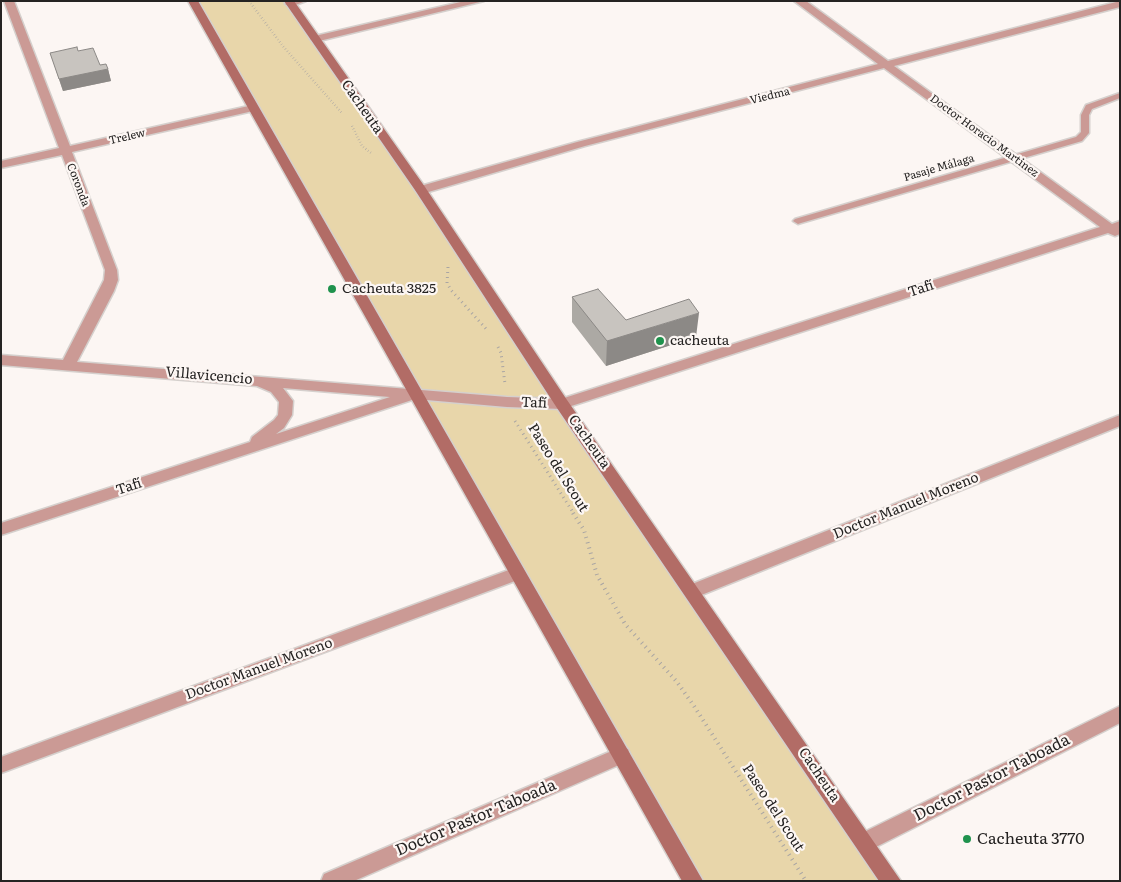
<!DOCTYPE html>
<meta charset="utf-8">
<style>
body{margin:0}
#map{position:relative;width:1121px;height:882px;overflow:hidden;background:#fcf6f3;font-family:Literata,serif}
canvas{display:block}
.frame{position:absolute;inset:0;border:2px solid #252322;pointer-events:none}
</style>
<div id="map">
<canvas width="1121" height="882"></canvas>
<div class="frame"></div>
</div>
<script>
const ctx = document.querySelector('canvas').getContext('2d');
ctx.lineJoin = 'round';
function paint(path, color) { ctx.fillStyle = color; ctx.fill(path, 'evenodd'); }
const shape = rows => new Path2D(rows.map(r => 'M' + r).join(''));
function stroke(path, color, width, dash) { ctx.strokeStyle = color; ctx.lineWidth = width; ctx.lineCap = dash ? 'butt' : 'round'; ctx.setLineDash(dash || []); ctx.stroke(path); }
function label(font, color, halo, rows, align = 'center') {
  ctx.font = font + ' Literata,serif'; ctx.lineWidth = 4.5; ctx.setLineDash([]); ctx.textBaseline = 'middle'; ctx.strokeStyle = halo; ctx.fillStyle = color; for (const [text, x, y, turn = 0] of rows) {
    ctx.save(); ctx.translate(x, y); ctx.rotate((+turn || 0) * Math.PI / 180); ctx.textAlign = isNaN(turn) ? turn : align; if (halo) ctx.strokeText(text, 0, 0); ctx.fillText(text, 0, 0); ctx.restore();
  }
}
paint(shape([
 [193,1,289,1,891,881,693,881]
]), '#e8d6aa');
const lane = shape([
 [1120,93,1120,98,1092,109,1089,115,1089,133,1082,141,801,223,798,224,793,221,795,219,1076,137,1081,132,1081,115,1086,105,1120,93]
]);
const street = shape([
 [4,1,14,1,70,146,253,105,259,108,253,111,72,152,117,270,118,280,114,291,77,362,507,397,561,399,1100,227,884,68,585,146,425,193,421,194,415,190,417,187,577,142,878,64,794,1,806,1,888,61,1120,1,1120,7,894,66,1112,224,1120,221,1120,234,1115,236,1108,233,562,409,507,407,415,399,1,535,1,523,250,442,252,437,274,420,278,415,279,402,271,392,257,386,1,365,1,355,63,360,104,280,105,270,62,155,1,168,1,161,59,148,4,1],
 [283,388,390,397,276,434,284,428,292,415,293,401,283,388],
 [289,1,306,1,290,7,285,4,289,1],
 [465,1,484,1,315,42,310,39,315,36,465,1],
 [1120,415,1120,426,699,596,693,598,687,596,685,591,687,586,1120,415],
 [517,567,523,568,525,573,523,578,1,773,1,757,517,567],
 [1120,706,1120,723,872,849,865,851,858,849,855,842,858,835,1120,706],
 [621,747,628,749,630,755,628,761,354,881,321,881,324,874,621,747]
]);
const secondary = shape([
 [188,1,198,1,703,881,682,881,188,1],
 [284,1,294,1,425,187,567,400,901,881,879,881,557,408,415,190,284,1]
]);
stroke(lane, '#d5d0cd', 3);
stroke(street, '#d5d0cd', 3);
stroke(secondary, '#d5d0cd', 3);
stroke(shape([
 [249,1,282,45,342,113],
 [352,126,362,146,371,153]
]), '#a9a5a3', 2.5, [0.5, 2.5]);
stroke(shape([
 [448,267,447,283,451,290,488,331],
 [498,347,501,353,505,384],
 [515,421,574,514]
]), '#a9a5a3', 3, [1, 4]);
stroke(shape([
 [573,513,584,530,597,575,625,624,677,682,694,706,806,881]
]), '#a9a5a3', 4, [1, 4.5]);
paint(lane, '#cb9a95');
paint(street, '#cb9a95');
paint(secondary, '#b26c66');
paint(shape([
 [78,51,100,65,108,69,111,81,63,91,50,53],
 [572,297,626,320,696,337,606,366,572,322]
]), '#aca9a4');
paint(shape([
 [108,69,111,81,63,91,59,79],
 [699,313,696,337,606,366,607,341]
]), '#8c8986');
const building = shape([
 [77,47,78,51,93,48,100,65,106,64,108,69,59,79,50,53,77,47],
 [598,289,626,320,689,299,699,313,607,341,572,297,598,289]
]);
paint(building, '#c8c4bf');
stroke(building, '#8c8986', 1);
for (const [x, y, r, color] of [
 [332,289,5,"#1f924d"],
 [660,341,5,"#1f924d"],
 [967,839,5,"#1f924d"]
]) { const dot = new Path2D(); dot.arc(x, y, r, 0, 2 * Math.PI); ctx.fillStyle = color; ctx.fill(dot); stroke(dot, '#fcf6f3', 2); }
label('11px', '#252322', '#fcf6f3', [
 ["Viedma",770,96,-14],
 ["Doctor Horacio Martinez",984,136,36],
 ["Trelew",127,137,-13],
 ["Pasaje Málaga",939,168,-16],
 ["Coronda",78,185,69]
]);
label('14px', '#252322', '#fcf6f3', [
 ["Cacheuta",362,107,55],
 ["Tafí",921,289,-18],
 ["Villavicencio",209,376,5],
 ["Tafí",534,403,3],
 ["Cacheuta",589,442,55],
 ["Paseo del Scout",558,468,58],
 ["Tafí",129,487,-18],
 ["Doctor Manuel Moreno",906,506,-22],
 ["Doctor Manuel Moreno",259,669,-20],
 ["Cacheuta",819,775,56],
 ["Paseo del Scout",773,808,57]
]);
label('14px', '#252322', '#fcf6f3', [
 ["Cacheuta 3825",342,289],
 ["cacheuta",670,341]
], 'left');
label('16px', '#252322', '#fcf6f3', [
 ["Doctor Pastor Taboada",992,778,-27],
 ["Doctor Pastor Taboada",476,818,-23]
]);
label('16px', '#252322', '#fcf6f3', [
 ["Cacheuta 3770",977,839]
], 'left');
</script>
